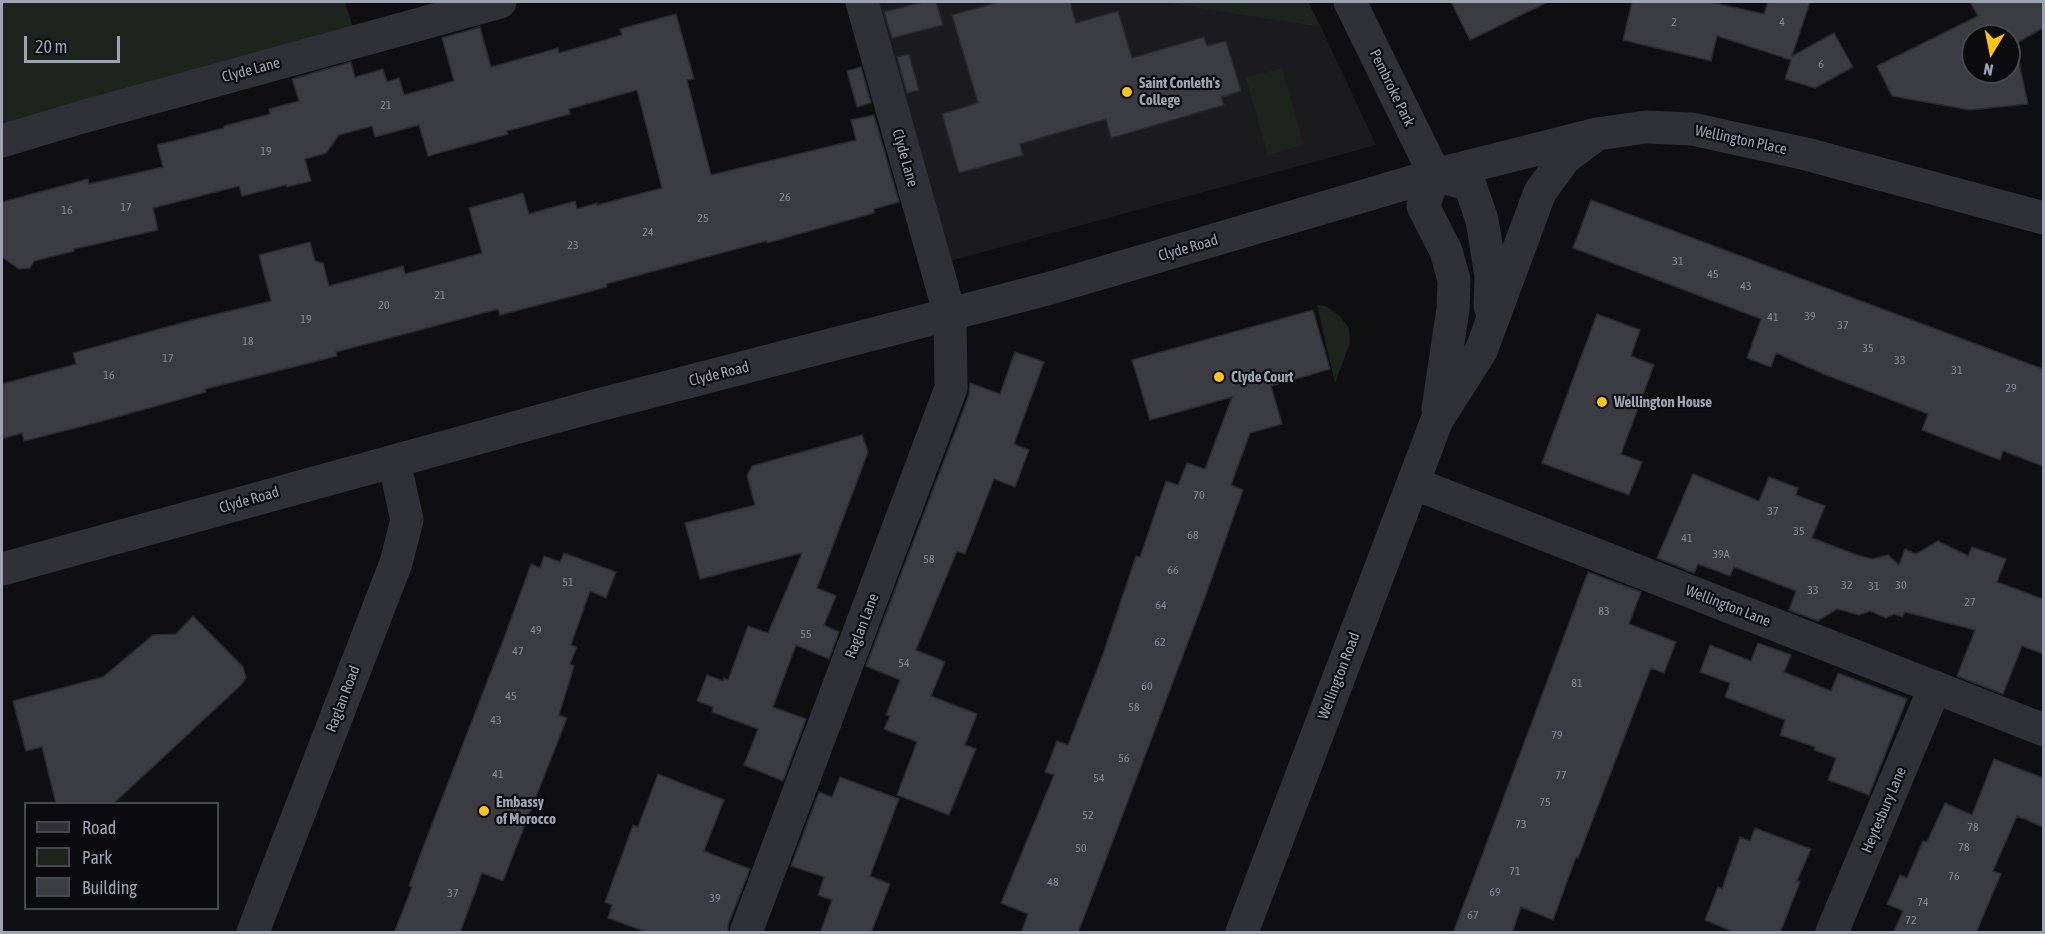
<!DOCTYPE html>
<style>
body{margin:0}
#map{position:relative;width:2045px;height:934px;overflow:hidden;background:#0f0f11;font-family:"Asap Condensed",sans-serif}
canvas{display:block}
.frame{position:absolute;inset:0;border:3px solid #9fa4b3;pointer-events:none}
.legend{position:absolute;left:24px;top:802px;width:195px;height:108px;box-sizing:border-box;background:#0b0a0c;border:2px solid #46484f;margin:0;padding:8px 10px;list-style:none;font-size:18px;color:#9fa4b3}
.legend li{display:flex;align-items:center;gap:12px;height:30px}
.legend b{width:30px;border:2px solid #46484f}
.north{position:absolute;left:1961px;top:24px;width:60px;height:60px;box-sizing:border-box;background:#0b0a0c;border:2px solid #46484f;border-radius:50%;rotate:190deg;font-size:16px;font-weight:700;line-height:24px;text-align:center;color:#9fa4b3}
.north::after{content:'';display:block;margin:auto;width:21px;height:27px;background:#fec41a;clip-path:polygon(50% 0,100% 100%,50% 72%,0 100%)}
.scale{position:absolute;left:24px;top:36px;width:96px;height:27px;box-sizing:border-box;border:3px solid #9fa4b3;border-top:0;padding-left:8px;font-size:18px;line-height:21px;white-space:nowrap;color:#9fa4b3;-webkit-text-stroke:4px #0b0a0c;paint-order:stroke}
</style>
<div id="map">
<canvas width="2045" height="934"></canvas>
<div class="frame"></div>
<ul class="legend">
<li><b style="height:8px;background:#303136"></b>Road</li>
<li><b style="height:16px;background:#1c241d"></b>Park</li>
<li><b style="height:16px;background:#3b3c41"></b>Building</li>
</ul>
<div class="north">N</div>
<div class="scale">20 m</div>
</div>
<script>
const ctx = document.querySelector('canvas').getContext('2d');
ctx.lineJoin = 'round';
function paint(path, color) { ctx.fillStyle = color; ctx.fill(path, 'evenodd'); }
const shape = rows => new Path2D(rows.map(r => 'M' + r).join(''));
function stroke(path, color, width, dash) { ctx.strokeStyle = color; ctx.lineWidth = width; ctx.lineCap = dash ? 'butt' : 'round'; ctx.setLineDash(dash || []); ctx.stroke(path); }
function label(font, color, halo, rows, align = 'center') {
  ctx.font = font + ' "Asap Condensed",sans-serif'; ctx.lineWidth = 4.5; ctx.setLineDash([]); ctx.textBaseline = 'middle'; ctx.strokeStyle = halo; ctx.fillStyle = color; for (const [text, x, y, turn = 0] of rows) {
    ctx.save(); ctx.translate(x, y); ctx.rotate((+turn || 0) * Math.PI / 180); ctx.textAlign = isNaN(turn) ? turn : align; if (halo) ctx.strokeText(text, 0, 0); ctx.fillText(text, 0, 0); ctx.restore();
  }
}
paint(shape([
 [879,2,1163,2,1321,27,1376,145,950,261]
]), '#1b1b1e');
paint(shape([
 [2,2,345,2,353,28,2,126],
 [1163,2,1308,2,1321,27,1230,13],
 [1282,68,1304,145,1268,155,1246,78],
 [1317,305,1326,306,1339,315,1349,328,1350,343,1335,383]
]), '#1c241d');
const building = shape([
 [923,2,936,2,943,25,892,38,884,12,923,2],
 [999,2,1070,2,1076,23,1118,11,1132,58,1204,37,1207,46,1226,41,1241,91,1221,97,1224,105,1111,138,1106,119,1020,144,1023,155,959,173,942,114,978,103,952,15,999,2],
 [1451,2,1548,2,1470,40,1451,2],
 [1632,2,1710,2,1764,14,1768,2,1810,2,1792,56,1834,33,1853,67,1815,88,1785,79,1791,60,1717,36,1711,61,1623,40,1632,2],
 [1970,2,2043,2,2043,28,2015,44,2028,104,1970,110,1892,96,1877,66,1978,16,1970,2],
 [1973,36,2009,36,2009,72,1973,72,1973,36],
 [676,14,694,79,687,80,711,175,856,140,851,120,874,115,899,202,874,209,874,213,767,243,766,241,606,284,607,287,500,315,498,309,420,330,336,352,337,356,205,389,206,392,99,422,24,441,22,433,2,439,2,384,76,364,73,353,192,320,271,301,259,255,310,242,315,261,323,263,329,286,403,266,405,274,482,253,469,208,523,193,529,214,575,201,577,209,597,203,597,205,662,188,637,90,569,109,570,114,507,131,508,134,428,156,419,125,375,137,372,126,339,135,326,153,305,159,311,181,287,187,286,185,242,196,239,186,153,208,158,230,74,249,74,251,34,261,30,268,19,269,2,257,2,202,88,179,89,184,163,167,157,145,224,128,224,126,270,114,269,109,299,101,292,79,351,62,355,77,383,69,387,82,399,78,404,95,454,81,442,38,480,27,491,67,558,48,559,53,622,35,620,29,676,14],
 [909,54,919,90,907,93,897,57,909,54],
 [861,67,871,103,857,107,847,71,861,67],
 [1591,200,2043,369,2043,466,2003,451,2000,460,1922,430,1928,414,1826,375,1776,353,1771,367,1747,358,1761,319,1573,248,1591,200],
 [1313,310,1330,369,1271,386,1282,424,1250,433,1231,485,1243,490,1204,600,1078,933,1021,933,1028,914,1001,903,1054,775,1045,772,1057,741,1068,745,1102,657,1136,556,1140,557,1166,481,1178,485,1187,463,1205,469,1232,397,1150,420,1132,360,1313,310],
 [1597,314,1640,330,1631,356,1654,365,1621,454,1642,462,1629,495,1542,463,1597,314],
 [1015,352,1044,362,1014,444,1029,450,1015,487,994,479,965,554,957,551,916,650,945,662,931,696,977,714,965,745,976,749,949,815,897,795,917,742,884,729,890,716,886,715,900,680,866,666,969,395,970,383,1000,394,1015,352],
 [862,435,868,452,817,588,836,596,824,625,839,632,829,659,796,645,773,707,806,719,783,781,744,765,758,729,712,712,713,707,697,701,707,675,723,681,724,678,728,680,748,626,768,633,802,553,700,579,685,523,755,505,747,476,752,466,862,435],
 [1693,474,1759,501,1769,477,1798,488,1796,495,1825,506,1812,538,1857,555,1872,559,1888,555,1899,565,1905,549,1916,554,1938,541,1968,556,1972,547,2006,559,1997,582,2043,599,2043,654,2022,646,2003,694,1957,676,1975,630,1905,612,1902,617,1894,614,1886,618,1870,611,1859,615,1837,609,1818,621,1789,610,1796,591,1734,567,1730,576,1698,564,1694,573,1657,558,1693,474],
 [564,553,616,572,606,598,590,591,571,645,577,647,570,664,574,666,559,715,567,718,503,881,482,873,460,933,394,933,412,887,409,886,422,850,504,638,531,564,540,568,544,556,560,562,564,553],
 [1588,572,1641,592,1629,624,1676,642,1664,673,1651,668,1578,858,1576,857,1553,920,1521,907,1512,933,1453,933,1588,572],
 [193,616,243,667,246,678,241,685,113,804,56,804,42,747,26,751,13,701,103,677,153,635,176,634,193,616],
 [1758,643,1791,655,1784,672,1831,691,1838,673,1907,699,1869,795,1828,780,1836,758,1814,750,1815,747,1780,735,1785,720,1725,697,1730,683,1700,672,1710,645,1751,661,1758,643],
 [1994,759,2043,778,2043,827,2017,816,1993,871,2001,874,1976,933,1893,933,1903,911,1887,904,1900,875,1907,878,1923,841,1927,842,1945,803,1972,815,1994,759],
 [658,774,724,800,704,851,750,869,728,925,728,933,649,933,608,918,612,905,605,902,633,825,638,827,658,774],
 [840,777,899,799,870,876,890,884,871,933,820,933,832,900,818,895,824,877,791,866,819,792,832,797,840,777],
 [1755,828,1811,849,1797,881,1800,882,1780,933,1736,933,1705,920,1718,887,1722,889,1740,837,1750,841,1755,828]
]);
paint(building, '#3b3c41');
stroke(building, '#2a292d', 1.5);
stroke(shape([
 [1350,2,1435,175],
 [2,141,82,117,500,2],
 [1435,175,1423,206,1446,251,1454,280,1453,309,1438,409],
 [1435,175,1470,185,1482,220,1491,276,1490,306],
 [1413,483,2044,730],
 [2,569,587,408,1047,289,1435,175,1597,134,1646,127,1692,129,1806,154,2044,218],
 [253,932,396,563,407,520,394,461],
 [746,932,951,388,950,315,862,2],
 [1242,932,1437,420,1481,351,1540,192,1565,158,1593,137],
 [1832,932,1935,687]
]), '#303136', 33);
for (const [x, y, r, color] of [
 [1127,92,6,"#fec41a"],
 [1219,377,6,"#fec41a"],
 [1602,402,6,"#fec41a"],
 [484,811,6,"#fec41a"]
]) { const dot = new Path2D(); dot.arc(x, y, r, 0, 2 * Math.PI); ctx.fillStyle = color; ctx.fill(dot); stroke(dot, '#0b0a0c', 2); }
label('12px', '#868a96', null, [
 ["2",1674,22],
 ["4",1782,22],
 ["6",1821,64],
 ["21",386,105],
 ["19",266,151],
 ["26",785,197],
 ["17",126,207],
 ["16",67,210],
 ["25",703,218],
 ["24",648,232],
 ["23",573,245],
 ["31",1678,261],
 ["45",1713,274],
 ["43",1746,286],
 ["21",440,295],
 ["20",384,305],
 ["39",1810,316],
 ["41",1773,317],
 ["19",306,319],
 ["37",1843,325],
 ["18",248,341],
 ["35",1868,348],
 ["17",168,358],
 ["33",1900,360],
 ["31",1957,370],
 ["16",109,375],
 ["29",2011,388],
 ["70",1199,495],
 ["37",1773,511],
 ["35",1799,531],
 ["68",1193,535],
 ["41",1687,538],
 ["39A",1721,554],
 ["58",929,559],
 ["66",1173,570],
 ["51",568,582],
 ["32",1847,585],
 ["30",1901,585],
 ["31",1874,586],
 ["33",1813,590],
 ["27",1970,602],
 ["64",1161,605],
 ["83",1604,611],
 ["49",536,630],
 ["55",806,634],
 ["62",1160,642],
 ["47",518,651],
 ["54",904,663],
 ["81",1577,683],
 ["60",1147,686],
 ["45",511,696],
 ["58",1134,707],
 ["43",496,720],
 ["79",1557,735],
 ["56",1124,758],
 ["41",498,774],
 ["77",1561,775],
 ["54",1099,778],
 ["75",1545,802],
 ["52",1088,815],
 ["73",1521,824],
 ["78",1973,827],
 ["78",1964,847],
 ["50",1081,848],
 ["71",1515,871],
 ["76",1954,876],
 ["48",1053,882],
 ["69",1495,892],
 ["37",453,893],
 ["39",715,898],
 ["74",1923,902],
 ["67",1473,915],
 ["72",1911,920]
]);
label('15px', '#9fa4b3', '#0b0a0c', [
 ["Clyde Lane",251,70,-15],
 ["Pembroke Park",1392,88,64],
 ["Wellington Place",1741,140,12],
 ["Clyde Lane",905,158,74],
 ["Clyde Road",1188,248,-16],
 ["Clyde Road",719,374,-14],
 ["Clyde Road",249,500,-16],
 ["Wellington Lane",1728,606,21],
 ["Raglan Lane",862,626,-69],
 ["Wellington Road",1339,676,-69],
 ["Raglan Road",343,699,-69],
 ["Heytesbury Lane",1884,810,-67]
]);
label('bold 15px', '#9fa4b3', '#0b0a0c', [
 ["Saint Conleth's",1139,83],
 ["College",1139,100],
 ["Clyde Court",1231,377],
 ["Wellington House",1614,402],
 ["Embassy",496,802],
 ["of Morocco",496,819]
], 'left');
</script>
